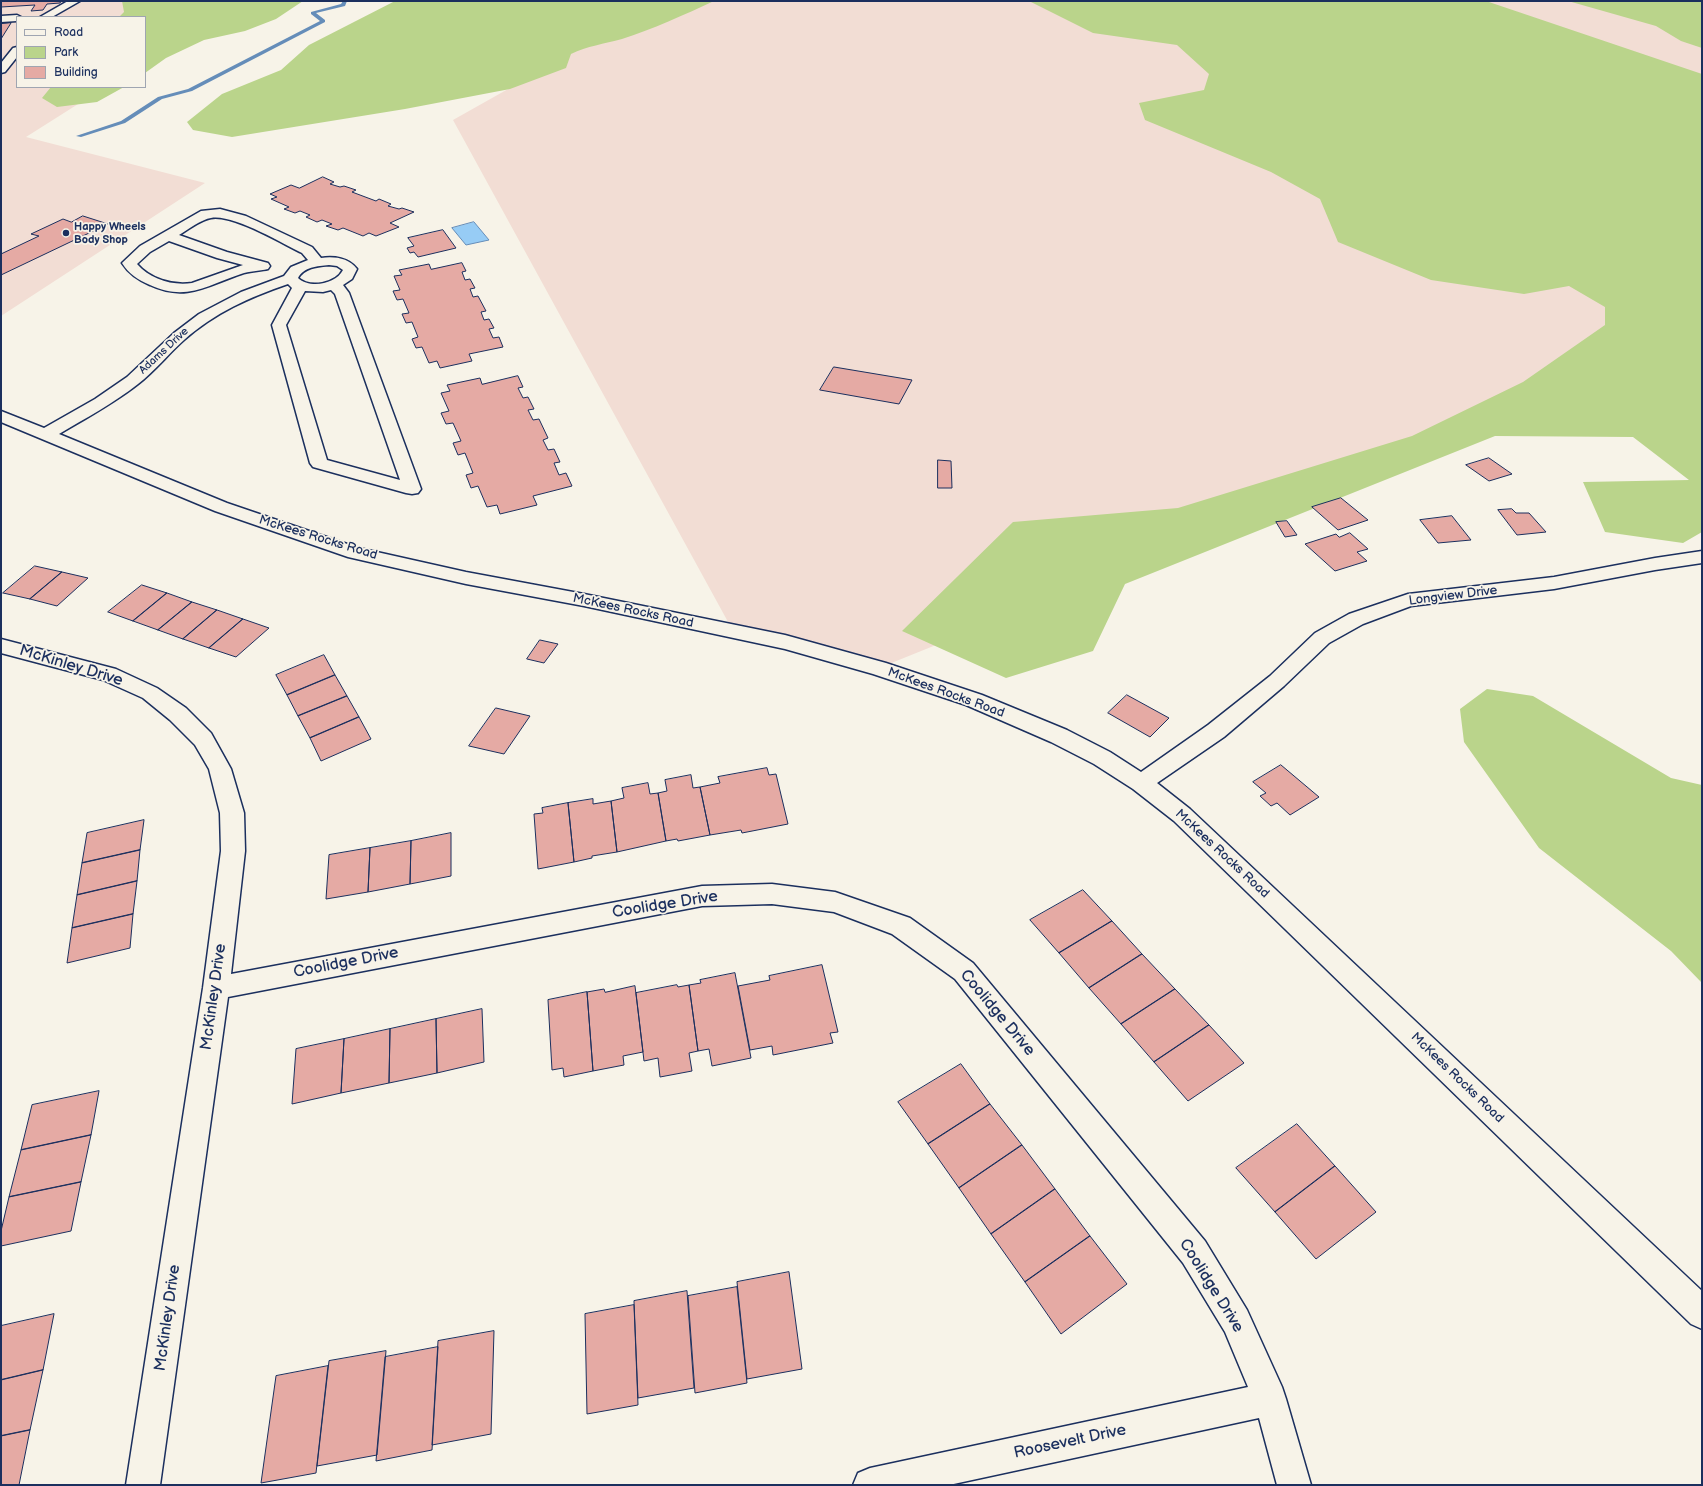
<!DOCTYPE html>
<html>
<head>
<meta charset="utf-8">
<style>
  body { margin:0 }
  #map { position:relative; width:1703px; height:1486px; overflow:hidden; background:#f7f3e8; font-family:"Balsamiq Sans",sans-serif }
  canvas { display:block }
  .frame { position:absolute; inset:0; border:2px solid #1b2f5e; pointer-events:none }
  .legend { position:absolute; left:16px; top:16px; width:130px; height:72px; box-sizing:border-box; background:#f7f3e8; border:1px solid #9fa5b1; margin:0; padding:5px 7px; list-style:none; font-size:12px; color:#1b2f5e }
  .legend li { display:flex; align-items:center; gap:8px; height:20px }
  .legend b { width:20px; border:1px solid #9fa5b1 }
</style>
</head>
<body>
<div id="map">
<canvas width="1703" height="1486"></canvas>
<div class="frame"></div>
<ul class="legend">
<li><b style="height:5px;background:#f7f3e8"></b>Road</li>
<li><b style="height:11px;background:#bad48b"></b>Park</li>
<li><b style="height:11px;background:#e5aaa4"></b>Building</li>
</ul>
</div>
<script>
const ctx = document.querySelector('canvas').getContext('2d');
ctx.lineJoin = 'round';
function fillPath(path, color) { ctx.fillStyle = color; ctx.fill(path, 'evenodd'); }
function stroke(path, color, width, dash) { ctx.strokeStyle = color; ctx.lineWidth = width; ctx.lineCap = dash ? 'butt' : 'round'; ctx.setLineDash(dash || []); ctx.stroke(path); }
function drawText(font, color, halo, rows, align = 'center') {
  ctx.font = font + ' "Balsamiq Sans",sans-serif'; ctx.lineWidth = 3.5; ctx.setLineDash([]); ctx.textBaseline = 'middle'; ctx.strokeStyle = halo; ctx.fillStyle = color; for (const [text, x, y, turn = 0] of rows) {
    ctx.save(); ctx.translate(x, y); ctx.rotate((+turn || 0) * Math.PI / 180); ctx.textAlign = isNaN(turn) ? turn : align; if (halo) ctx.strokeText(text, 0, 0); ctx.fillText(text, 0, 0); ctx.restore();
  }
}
fillPath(new Path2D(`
  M1,1h237l-93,16h-128v70h88l-79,50 179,46 -204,133z
  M680,1h1022v335l-823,332 -146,-37 -280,-511 206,-116z`), '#f2ddd4');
fillPath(new Path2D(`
  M122,1h181l-27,18 -31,12 -41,9 -38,18 -21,15v-56h-26l5,-5z
  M395,1h319c-28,13 -63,29 -92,38 -18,5 -35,7 -51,15l-5,14 -56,21 -105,20 -173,28 -39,-7 -6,-8 35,-28 59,-24 28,-25z
  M1029,1h457l216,73v458l-19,11 -78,-11 -22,-50 106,-2 -56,-43 -138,-1 -370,148 -32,67 -87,27 -104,-47 111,-109 165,-14 234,-72 111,-54 82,-57v-18l-36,-21 -45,8 -93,-14 -93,-38 -18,-43 -49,-27 -126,-52 -6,-17 65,-13 5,-16 -32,-29 -84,-12z
  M1568,1h134v47l-21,-7 -25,-15z
  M51,87h73l-27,15 -40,5 -15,-9z
  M1487,689l46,7 138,82 31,7v198l-31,-32 -132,-103 -75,-106 -4,-33z`), '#bad48b');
const water = new Path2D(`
  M474,222l15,18 -23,5 -14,-17z`);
fillPath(water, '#97ccf5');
stroke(water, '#658db9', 1);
fillPath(new Path2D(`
  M343,1h4l-2,5 -29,7 9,7v2l-133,69 -30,8 -37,24 -44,14 -5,-1 45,-15 37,-24 30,-8 132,-68 -9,-7v-2l30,-8z`), '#658db9');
const building = new Path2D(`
  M1,1h60l-1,2 -13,1 -4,6 -12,1 4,-6 -34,2z
  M11,23l-10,16v-15z
  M323,177l11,5 -4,2 10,3 4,-1 12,4 -4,2 24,9 3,-2 12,5 -3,2 11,3 3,-1 12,4 -24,11 9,4 -23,9 -7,-3 -6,3 -20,-8 -5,2 -12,-4 6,-2 -10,-4 -5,2 -11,-5 4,-2 -10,-4 -5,2 -11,-4 5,-2 -18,-8 6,-2 -7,-3 21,-9 8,3z
  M83,216l25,8 -107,51v-21l38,-18 -8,-2 32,-15 8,3z
  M443,230l13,18 -38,9 -4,-5 -4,1 -3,-5 7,-2 -6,-8z
  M462,263l4,8 -4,1 3,8 5,-1 5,9 -5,1 3,8 5,-1 8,15 -5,1 3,8 5,-1 5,9 -5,1 4,9 6,-1 4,10 -34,7 3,7 -32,7 -3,-7 -8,2 -7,-16 -6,1 -4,-9 6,-2 -6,-15 -6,1 -4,-9 7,-1 -6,-14 -6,1 -4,-9 7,-1 -6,-14 8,-1 -3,-5 30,-6 2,5z
  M834,367l78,13 -13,24 -79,-14z
  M518,376l5,11 -5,1 5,10 5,-1 6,12 -6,1 5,10 6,-1 9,19 -5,2 5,10 6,-1 6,13 -6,1 5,12 7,-2 6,13 -39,10 4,9 -37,9 -3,-9 -10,2 -9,-21 -7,2 -5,-13 7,-2 -8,-20 -7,2 -5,-12 8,-2 -8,-18 -7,1 -5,-11 8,-2 -8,-18 9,-2 -3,-6 33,-7 2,6z
  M1489,458l23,16 -23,7 -23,-16z
  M938,460l13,1 1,27h-14z
  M1341,498l27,22 -30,10 -26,-23z
  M1512,509l4,4h13l17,19 -29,3 -19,-25z
  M1452,516l19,24 -33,3 -18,-23z
  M1287,521l10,14 -12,2 -9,-15z
  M1350,533l18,16 -11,3 10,9 -32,10 -30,-27 31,-10 3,3z
  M35,566l27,6 -32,27 -27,-6z
  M62,572l26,6 -31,28 -27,-7z
  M142,585l25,8 -34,28 -25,-9z
  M167,593l25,9 -34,28 -25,-9z
  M192,602l25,8 -34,29 -25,-9z
  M217,610l26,9 -34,29 -26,-9z
  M243,619l26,9 -33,29 -27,-9z
  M540,640l18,4 -14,19 -17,-4z
  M324,655l11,20 -48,20 -11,-20z
  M335,675l12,21 -49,20 -11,-21z
  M1127,695l42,23 -19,19 -42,-24z
  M347,696l12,21 -49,21 -12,-22z
  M496,708l34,8 -26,38 -35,-8z
  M359,717l12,22 -50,22 -11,-23z
  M1281,765l38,32 -29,18 -13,-12 -6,3 -11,-10 6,-3 -13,-11z
  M767,768l2,7 7,-1 12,50 -46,9 -1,-3 -31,5 -10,-48 20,-4 -2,-6z
  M691,775l2,13 7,-1 10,48 -32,6 -1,-2 -11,2 -8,-48 9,-2 -2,-11z
  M648,783l2,11 8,-1 8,48 -49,11 -6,-51 13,-3 -2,-10z
  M593,799v5l18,-3 6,51 -25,4v2l-18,4 -6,-59z
  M568,803l6,59 -36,7 -4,-55 9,-1 -1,-5z
  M144,820l-4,30 -58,13 5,-30z
  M451,833v43l-41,8 1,-43z
  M411,841l-1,43 -42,8 2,-44z
  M370,848l-2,44 -42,7 3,-44z
  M140,850l-3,31 -60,14 5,-32z
  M137,881l-4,33 -61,14 5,-33z
  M1083,890l29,31 -53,32 -29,-33z
  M133,914l-3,34 -63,15 5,-35z
  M1112,921l30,33 -53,34 -30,-35z
  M1142,954l33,35 -54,35 -32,-36z
  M822,965l16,67 -8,1 3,10 -60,12 -1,-9 -22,4 -12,-64 32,-6 -1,-4z
  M735,973l16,85 -39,8 -3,-17 -11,2 -9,-66 12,-2 -1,-3z
  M677,985l1,2 11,-2 9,66 -9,2 3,18 -32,6 -2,-19 -14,3 -8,-68z
  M635,986l8,66 -20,4 1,9 -31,6 -6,-79 17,-3 1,3z
  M1175,989l34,36 -55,37 -33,-38z
  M587,992l6,79 -29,6 -1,-9 -11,2 -4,-70z
  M482,1009l2,53 -47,11 -1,-54z
  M436,1019l1,54 -48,10 1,-54z
  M1209,1025l35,38 -56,38 -34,-39z
  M390,1029l-1,54 -48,10 3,-54z
  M344,1039l-3,54 -49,11 4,-55z
  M961,1064l29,40 -62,40 -30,-42z
  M99,1091l-8,44 -70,15 11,-45z
  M990,1104l32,41 -63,43 -31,-44z
  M1297,1124l38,42 -60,46 -39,-44z
  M91,1135l-10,47 -72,15 12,-47z
  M1022,1145l33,44 -64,45 -32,-46z
  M1335,1166l41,46 -60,47 -41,-47z
  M81,1182l-10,49 -70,15v-15l8,-34z
  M1055,1189l35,47 -65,46 -34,-48z
  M1090,1236l37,48 -66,50 -36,-52z
  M789,1272l13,97 -55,10 -10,-97z
  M737,1287l10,96 -52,10 -7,-97z
  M687,1291l7,97 -56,10 -4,-97z
  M634,1305l4,100 -51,9 -2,-100z
  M54,1314l-11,56 -42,10v-54z
  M494,1331l-3,103 -59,11 6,-104z
  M438,1347l-6,103 -56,11 9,-104z
  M386,1351l-9,104 -60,11 12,-105z
  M328,1366l-12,107 -55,10 15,-107z
  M43,1370l-13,60 -29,6v-56z
  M30,1430l-11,55h-18v-49z`);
fillPath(building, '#e5aaa4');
stroke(building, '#1b2f5e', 1);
const minor = new Path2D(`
  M68,1h12l-28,16h-12z
  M17,15l4,2h-4v4l-16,1v-6z
  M17,47v10l-12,15 -4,1v-10l12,-15z
  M220,209l26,7 66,31 9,11c13,-2 28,0 36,11l-5,10 -9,6 6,8 72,196 -3,4 -6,1 -6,-1 -93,-26 -3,-4 -38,-138 20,-37 -4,-4c-38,13 -74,29 -104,56 -16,14 -29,31 -46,44 -24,19 -52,34 -79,50l168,69 132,45 107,24 118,22 201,41 101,28 96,32 85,35 43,22 31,20 67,-47 62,-49 45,-43 34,-19 59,-20 146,-17 101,-19 47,-7v12l-47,7 -101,19 -143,17 -48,18 -34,19 -45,43 -60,51 -67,46 33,26 512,482v38l-11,-5 -517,-503 -41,-32 -39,-25 -43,-22 -85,-37 -93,-31 -88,-25 -201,-43 -118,-22 -118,-27 -133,-46 -214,-89v-11l43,17 51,-29 32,-22 47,-44 25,-19 42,-22 43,-16 7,-9 17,-7 -6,-7c-21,-10 -69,-39 -91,-35 -9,1 -24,12 -32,17l48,17 41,11 2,3 -2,3c-9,2 -19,2 -27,5 -33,11 -55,28 -91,11 -12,-5 -21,-11 -28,-22l18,-17 61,-35zM169,241l48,17 26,7 -51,18c-20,3 -42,-4 -55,-19l13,-12zM329,265l8,1 6,4c-7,14 -33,19 -45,8 6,-11 19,-12 31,-13zM331,290l4,4 65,186 -73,-20 -41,-135 19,-34 18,1z
  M1,639l115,30 41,19 29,20 25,25 20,36 13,44 1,38 -14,123 471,-88 70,-2 63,8 75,26 63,45 232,278 42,69 35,77 4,12 25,86h-34l-18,-67 -310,67h-96l5,-12 12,-5 378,-81 -23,-55 -42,-69 -228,-284 -63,-45 -58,-22 -62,-8 -70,2 -474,91 -68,488h-34l77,-497 18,-137 -1,-38 -11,-44 -14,-24 -25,-25 -27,-22 -40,-18 -102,-27z`);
stroke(minor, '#1b2f5e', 3);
fillPath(minor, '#f7f3e8');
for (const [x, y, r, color] of [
  [66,233,4,"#1b2f5e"]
]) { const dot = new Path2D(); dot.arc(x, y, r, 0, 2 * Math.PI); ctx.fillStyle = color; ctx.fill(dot); stroke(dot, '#f7f3e8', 1.5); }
drawText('bold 11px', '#1b2f5e', '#f7f3e8', [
  ["Happy Wheels",74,227],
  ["Body Shop",74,240]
], 'left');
drawText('11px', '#1b2f5e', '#f7f3e8', [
  ["Adams Drive",164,351,-43]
]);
drawText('13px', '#1b2f5e', '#f7f3e8', [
  ["McKees Rocks Road",318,538,17],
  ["Longview Drive",1453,596,-7],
  ["McKees Rocks Road",633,611,12],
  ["McKees Rocks Road",946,693,20],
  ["McKees Rocks Road",1222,854,43],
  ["McKees Rocks Road",1457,1078,44]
]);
drawText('16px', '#1b2f5e', '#f7f3e8', [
  ["McKinley Drive",71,666,17],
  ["Coolidge Drive",665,905,-9],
  ["Coolidge Drive",346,963,-11],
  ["McKinley Drive",214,997,-82],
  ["Coolidge Drive",997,1013,50],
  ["Coolidge Drive",1211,1286,58],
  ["McKinley Drive",168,1318,-82],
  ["Roosevelt Drive",1070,1442,-12]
]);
</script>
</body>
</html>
